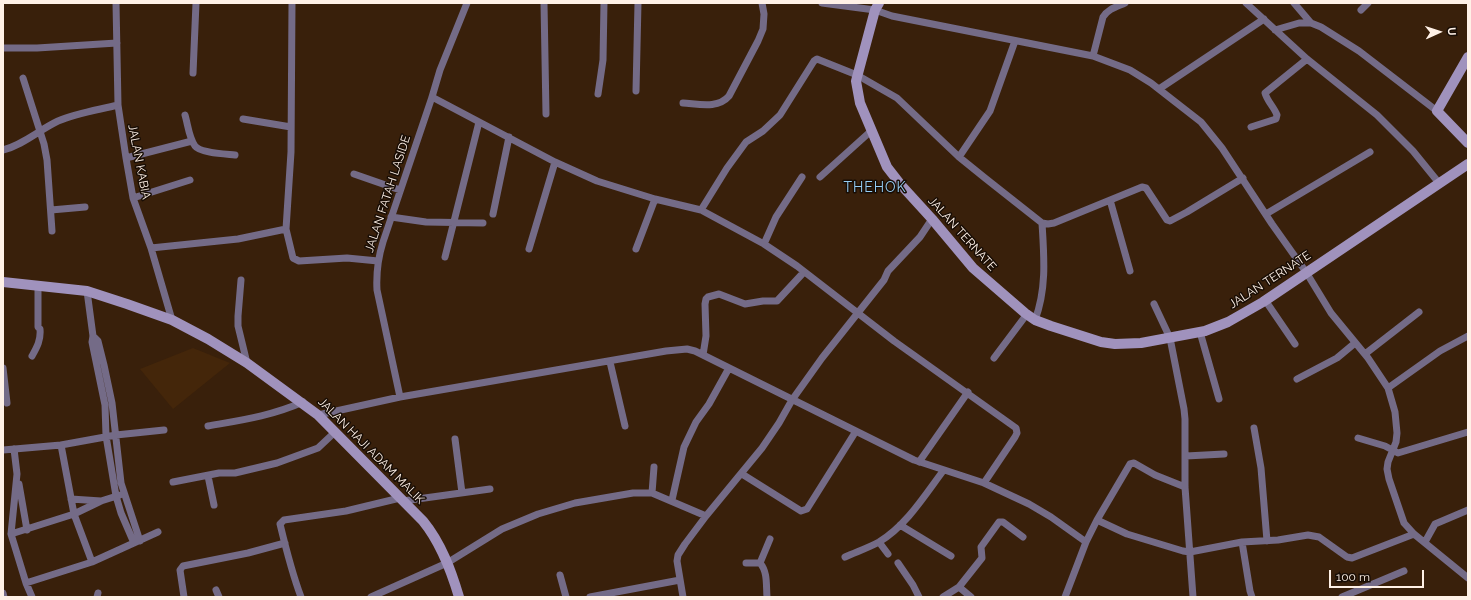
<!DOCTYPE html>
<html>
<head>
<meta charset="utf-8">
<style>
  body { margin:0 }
  #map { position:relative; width:1471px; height:600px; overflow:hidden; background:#39200b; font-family:Raleway,sans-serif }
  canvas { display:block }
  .frame { position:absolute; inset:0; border:4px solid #fff1e7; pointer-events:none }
  .north { position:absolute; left:1419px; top:12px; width:40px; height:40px; -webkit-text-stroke:3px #180d05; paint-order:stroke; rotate:87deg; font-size:11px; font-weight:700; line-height:16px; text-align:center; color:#fff1e7 }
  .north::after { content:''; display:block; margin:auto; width:14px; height:18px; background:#fff1e7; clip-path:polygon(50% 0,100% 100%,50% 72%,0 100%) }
  .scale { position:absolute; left:1329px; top:570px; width:95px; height:18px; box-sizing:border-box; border:2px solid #fff1e7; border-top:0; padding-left:5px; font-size:12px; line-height:14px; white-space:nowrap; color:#fff1e7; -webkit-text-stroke:3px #180d05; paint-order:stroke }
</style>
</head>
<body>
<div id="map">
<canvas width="1471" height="600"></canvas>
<div class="frame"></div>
<div class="north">U</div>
<div class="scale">100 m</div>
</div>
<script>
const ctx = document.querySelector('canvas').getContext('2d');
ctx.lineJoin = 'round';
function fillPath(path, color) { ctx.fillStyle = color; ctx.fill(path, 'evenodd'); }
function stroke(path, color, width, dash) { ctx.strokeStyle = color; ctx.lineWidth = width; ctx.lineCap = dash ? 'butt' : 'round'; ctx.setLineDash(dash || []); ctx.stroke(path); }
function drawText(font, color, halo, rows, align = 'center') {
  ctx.font = font + ' Raleway,sans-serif'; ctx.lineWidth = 3; ctx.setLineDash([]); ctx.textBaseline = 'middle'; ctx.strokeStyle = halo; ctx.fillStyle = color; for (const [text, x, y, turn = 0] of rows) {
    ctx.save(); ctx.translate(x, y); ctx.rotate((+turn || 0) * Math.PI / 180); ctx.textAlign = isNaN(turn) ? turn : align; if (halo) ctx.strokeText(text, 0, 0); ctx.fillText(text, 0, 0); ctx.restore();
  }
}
fillPath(new Path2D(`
  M193,348l37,15 -57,46 -33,-40z`), '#44260a');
stroke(new Path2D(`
  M116,3l2,102 8,53 7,40 18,50 21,72
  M292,3l-1,149 -5,77 7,29 6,3 48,-3 31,3
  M544,3l2,111
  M822,3l53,7 17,6 201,40 37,14 21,13 50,39 21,26 50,76 34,48 25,41 37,45 20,30 7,24 2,21 -1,9 -8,20 -1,7 2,10 15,44 10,11 54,44
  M1246,3l61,56 70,56 36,36 26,32
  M1294,3l17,20
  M1361,10l7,-7
  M1275,30l24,-7h12l10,4 38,24 78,60
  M3,48h34l80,-5
  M1093,56l10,-39c5,-8 13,-10 22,-14
  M193,73l3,-70
  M23,78l21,66 3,16 5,71
  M1159,89l105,-70
  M636,91l2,-88
  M598,94l5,-34 1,-57
  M432,97l123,65 42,19 58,18 46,11 63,34 33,22 97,75 122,87 1,5 -2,4 -31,46
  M683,103c16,1 35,6 46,-7l29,-55 5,-12 1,-15 -2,-11
  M185,115c3,10 4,23 10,31 5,7 31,8 40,9
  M243,119l48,8
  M1251,127l25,-8 1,-4c-3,-8 -10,-14 -12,-22l42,-34
  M3,150c20,-5 36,-20 55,-29 19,-8 40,-11 60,-16
  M959,157l31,-46 25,-70
  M126,158l66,-17
  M354,174l46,16
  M820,177l51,-46
  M133,198l57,-18
  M1110,200l20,71
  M51,210l34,-3
  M701,210l26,-42 19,-26 17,-11 17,-16 34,-54 3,-2 40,16 40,23 62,59 26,21 57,45 6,1 6,-1 88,-36 4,1 21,32 3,1 17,-9 56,-34
  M493,214l16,-77
  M1266,214l104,-62
  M391,217l35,5 57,1
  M764,244l12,-27 26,-40
  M151,248l87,-9 48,-10
  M529,249l26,-87
  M636,249l19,-50
  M445,257l34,-135
  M241,280l-3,36v10l9,37
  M87,291l6,45 -1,6 13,63 1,31 10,60 5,17 13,30
  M1265,300l30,44
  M1154,304l16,34 14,71 1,10v68l8,110
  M1035,320c12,-32 9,-64 7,-97
  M1200,332l19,67
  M93,336l5,5 6,24 8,38 9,80 19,58
  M1365,354l54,-42
  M703,355l3,-19 -1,-32 1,-5 2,-2 11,-3 26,10 18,-3h14l27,-29
  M32,356c5,-9 9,-16 8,-27l-2,-2v-42
  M994,358l33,-44
  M610,362l15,64
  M3,368l4,35
  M1297,379l40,-21 18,-15
  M1388,388l52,-37 28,-15
  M400,397l-23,-107c-1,-18 1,-32 6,-48l49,-145 8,-27 27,-67
  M318,415l82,-18 266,-46 21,-2 8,2 219,109 70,23 45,21 22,13 35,25 -21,55
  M208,426c34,-6 63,-10 95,-24
  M1254,428l7,40 6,73
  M1358,438l27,8 13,7 70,-21
  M455,439l7,54
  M61,445l13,69 18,48
  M14,449l3,25 -6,60 15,49 6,14
  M3,450l58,-5 55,-10 48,-5
  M1186,456l38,-2
  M919,462l49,-70
  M742,474l59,37 6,-2 49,-78
  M208,476l6,29
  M173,482l46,-9h16l42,-10 41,-15 17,-16
  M19,484l8,46
  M652,493l2,-26
  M71,499l30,2
  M672,500l12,-53 12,-25 13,-18 20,-36
  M403,501l87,-12
  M1097,520l30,14 56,17 7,1 52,-10 36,-2 30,-5 11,2 28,20 5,1 62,-24
  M900,525l51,31
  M11,534l63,-20 27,-13 19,-6
  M879,542l9,12
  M1086,542l11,-22 33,-56 4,-1 21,12 30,12
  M1242,542l8,49 2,6
  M1425,542l10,-18 33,-14
  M845,557c11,-5 23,-9 34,-15 27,-16 46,-47 64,-71
  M746,563h14c8,9 6,23 7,34
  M760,563l10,-24
  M898,563l15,22 6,12
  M560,575l6,22
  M26,583l66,-21 66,-30
  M959,587l12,10
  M216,590l3,7
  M3,593l1,4
  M97,597l1,-4
  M184,597l-4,-27 3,-4 65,-13 37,-10
  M301,597c-9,-24 -15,-48 -21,-73l4,-4 62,-9 54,-13
  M371,597l76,-34 55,-34 36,-15 37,-11 58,-10h19l54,23
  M590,597l90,-17
  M683,597l-6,-36 1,-6 7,-11 21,-28 56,-68 17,-25 13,-23 30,-42 62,-78 4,-9 32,-34 12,-18
  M943,597l16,-10 23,-29 -1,-11 18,-25h4l20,15
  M1342,597l62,-26`), '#746b87', 7);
stroke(new Path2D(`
  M879,3l-4,7 -19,71 4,22 27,64 14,18 31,34 41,49 52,45 10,7 16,6 50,16 14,2 26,-1 64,-12 23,-9 35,-20 205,-138
  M1468,57l-31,54 31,32
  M3,282l84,9 40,13 45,16 36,19 39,24 71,52 105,106c18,22 28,49 36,76`), '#a092bd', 10);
drawText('12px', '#fff1e7', '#180d05', [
  ["JALAN KABIA",139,162,79],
  ["JALAN FATAH LASIDE",388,194,-72],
  ["JALAN TERNATE",962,234,48],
  ["JALAN TERNATE",1270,280,-33],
  ["JALAN HAJI ADAM MALIK",371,451,45]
]);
ctx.letterSpacing = '1px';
drawText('14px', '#96cef5', '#180d05', [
  ["THEHOK",875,188]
]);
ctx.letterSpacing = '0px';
</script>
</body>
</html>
